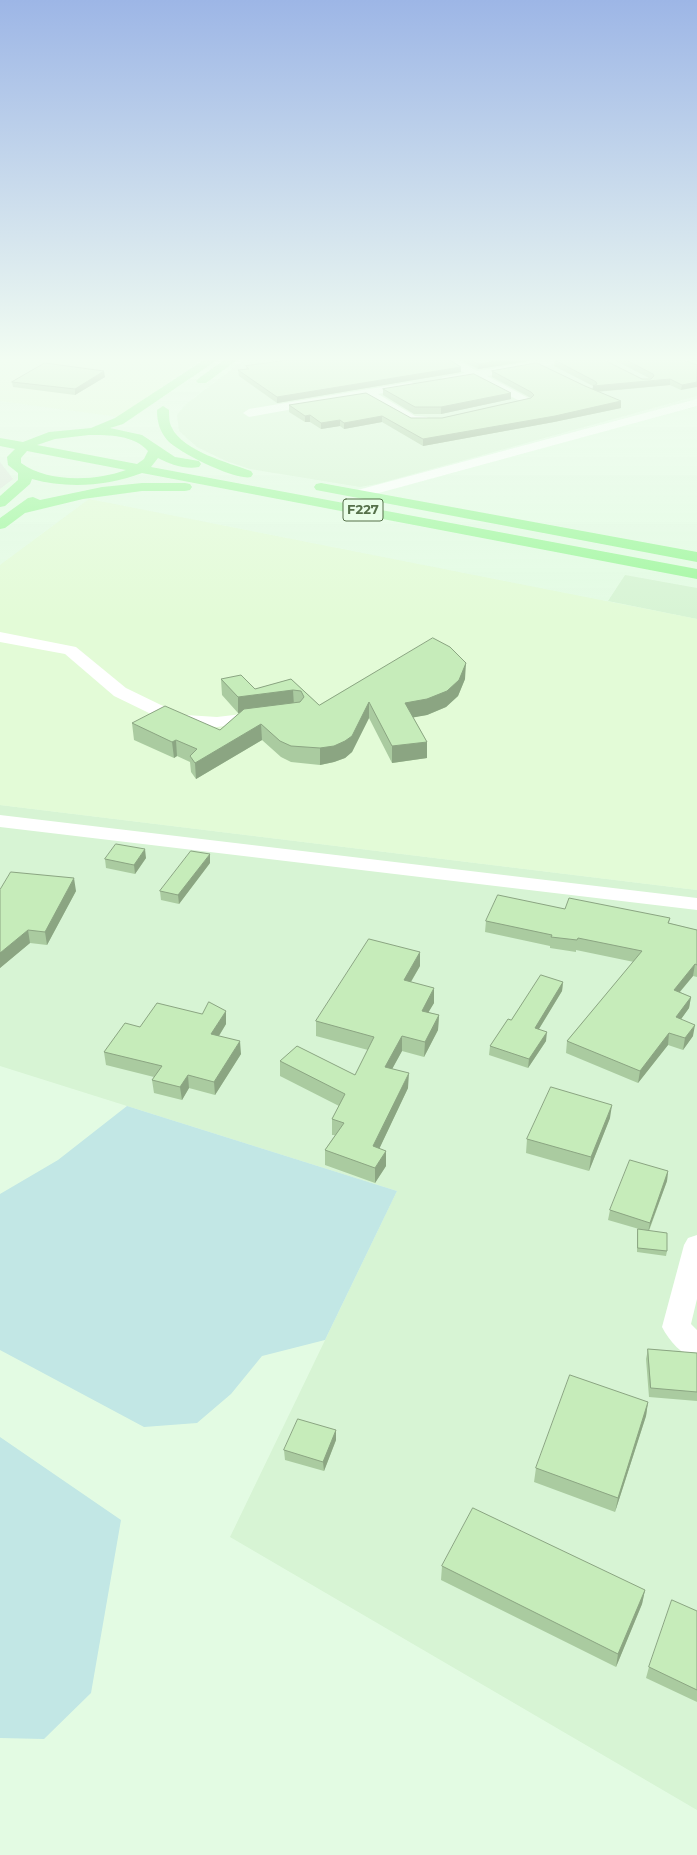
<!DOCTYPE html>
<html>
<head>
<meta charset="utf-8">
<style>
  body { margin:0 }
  canvas { display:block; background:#e3fbe3 }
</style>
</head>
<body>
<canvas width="697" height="1855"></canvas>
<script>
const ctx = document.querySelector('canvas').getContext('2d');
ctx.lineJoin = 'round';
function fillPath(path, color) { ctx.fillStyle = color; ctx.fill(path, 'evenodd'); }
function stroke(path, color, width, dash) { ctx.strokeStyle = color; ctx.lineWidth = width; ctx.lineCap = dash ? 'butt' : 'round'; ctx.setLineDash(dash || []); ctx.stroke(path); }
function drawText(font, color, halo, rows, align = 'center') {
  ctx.font = font + ' Montserrat,sans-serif'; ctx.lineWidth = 4; ctx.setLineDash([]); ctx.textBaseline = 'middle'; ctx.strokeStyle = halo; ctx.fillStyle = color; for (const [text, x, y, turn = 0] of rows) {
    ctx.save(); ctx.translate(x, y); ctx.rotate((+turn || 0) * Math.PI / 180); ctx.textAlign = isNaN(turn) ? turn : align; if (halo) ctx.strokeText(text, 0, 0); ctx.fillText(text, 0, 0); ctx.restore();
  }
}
fillPath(new Path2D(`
  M244,360h453v36l-320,88 -17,3 -110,-18 -24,-8 -29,-14 -18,-16 -2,-16 9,-11z
  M625,575l72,13v31l-89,-18z
  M0,805l697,85v920l-467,-273 167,-346 -397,-125z`), '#d7f4d4');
fillPath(new Path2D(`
  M0,360h201l-82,57 -119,-16z
  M89,499l608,120v271l-697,-85v-240z`), '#e3fbd7');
fillPath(new Path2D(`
  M0,462l13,17 -13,10z`), '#dfeadd');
fillPath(new Path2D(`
  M127,1106l270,85 -72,149 -63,16 -31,38 -34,29 -53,4 -144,-77v-156l58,-34z
  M0,1437l121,83 -30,173 -47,46 -44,-1z`), '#c2e7e5');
fillPath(new Path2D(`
  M444,360h13l20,11 65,-11h24l-5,3 -74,13 43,23 2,2 -6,3 -52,-26 -27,4 -4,-1 -2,-2 2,-2 22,-4z
  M411,382l6,3 -2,2 -37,7 37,22 12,1 2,3 -2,3 -19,-1 -43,-26 -116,21 -6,-4 6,-4z
  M697,399v7l-333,91h-10l-2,-3 2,-3z
  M0,632l76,15 50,41 35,17 25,10 31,2 42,-5 6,1 3,4 -3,4 -6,1 -42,5 -39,-3 -29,-11 -35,-17 -49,-42 -65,-12z
  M0,815l697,83v12l-697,-83z
  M697,1235v64l-6,25 6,6v30c-15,-5 -28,-19 -35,-33l22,-82 4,-7z`), '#fff');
fillPath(new Path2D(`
  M204,360h13l-94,64 -13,4 32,7 33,22 24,4 2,3 -2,3c-13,3 -30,-3 -41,-9l-7,9 546,102v10l-555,-106c-35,13 -74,16 -110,6l-2,5 -25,22 -5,1v-11l18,-16v-7l-10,-8 -1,-8 8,-8 -15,-3v-8l23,4 26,-10 42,-4 24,-10zM89,435c20,0 45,0 59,16l-4,8 -7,5 -100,-19 18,-6zM27,451l99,19c-30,11 -78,13 -105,-7v-5z
  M224,360h13l-31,23h-8l-2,-2 2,-2z
  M163,406l6,4c0,6 0,13 3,18 11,23 57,35 79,43l2,3 -2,3c-15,4 -71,-24 -83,-36 -8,-9 -11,-19 -11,-31z
  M142,483h43l5,1 2,3 -2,3 -5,1h-43l-59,8 -58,14 -20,15 -5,1v-11l28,-20 5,-1 7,3 62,-13z
  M321,483l376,69v10l-381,-72 -2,-3 2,-3z`), '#a0f79e');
fillPath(new Path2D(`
  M460,360h70l-1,1 -51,8z
  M555,360l87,19h9l-37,-19h69l14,5 -16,25 -11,-5 -73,7 24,16 -67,14 -131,24 -41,-24 -38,7 -4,-3 -19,3 -11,-7h-5l-16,-10v-7l122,13h31l89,-20 -39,-21v-6l93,15 8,4v-4l-39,-20z
  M691,360h6v2z
  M246,366l215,6 -184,31 -38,-27 -1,-6 8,-1z
  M105,377l-30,18 -62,-8 -1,-5z
  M383,389l128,4v6l-70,15h-27l-31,-19z
  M221,679l34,10 36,-10 28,26 146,-26 -7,17 -12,11 -19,8 -14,2 14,25v16l-35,5 -23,-45 -17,34 -7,6 -11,4 -14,3 -29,-3 -10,-5 -19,-17 -66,39 -5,-7 -1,-10 -13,-6 -3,2 -40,-18 -2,-17 88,7 20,-17h-2l-16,-18z
  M146,858l-11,16 -29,-6 -1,-9z
  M210,863l-31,41 -18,-4 -1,-9z
  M0,890l76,1 -29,54 -17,-2 -30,25z
  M565,909l105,9 -1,5 28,7v47l-4,-1 -13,16 11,5 -2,11 -8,11 12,17 -10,14 -15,-5 -30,38 -72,-30 1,-12 67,-79 -58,-12v2l-26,-4v-2l-65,-14 1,-11z
  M420,966l-9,16 23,21 -6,9 11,3 -1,15 -14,27 -22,-6 -10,18 16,19 -29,61 7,17 -11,17 -50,-18v-15l10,-15h-3v-16l7,-13 -59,-30v-15l75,14 13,-25 -52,-14v-15z
  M563,982l-1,9 -23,38 7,12 -18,27 -39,-13 1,-9 21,-26z
  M226,1024l-7,12 22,18 -26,41 -26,-7 -7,12 -28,-7 -2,-13 2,-3 -48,-12 -2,-13 36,-25z
  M610,1118l-21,53 -63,-18 1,-14z
  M668,1171l-1,10 -18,50 18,20 -1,5 -29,-4v-18l1,-5h1l-31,-9 2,-10z
  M648,1349l49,4v48l-48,-4 -3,-38z
  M648,1402l-2,14 -31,96 -81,-30 2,-14z
  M336,1430v10l-12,31 -39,-11 -1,-10z
  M442,1566l203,24 -3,14 -26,63 -175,-87z
  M697,1611v91l-51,-24 3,-11z`), '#aacba0');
fillPath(new Path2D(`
  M501,360h29l-1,1 -51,8 1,-5z
  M461,367v5l-184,31v-6z
  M104,371l1,6 -30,18v-6z
  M670,379v6l-78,7 1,-6z
  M697,382v5l-16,3 1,-5z
  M511,393v6l-70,15v-7z
  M621,401v7l-67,14 -131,24v-7z
  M310,415v7h-5v-6z
  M382,416v6l-38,7v-6z
  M340,420v6l-19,3v-6z
  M466,663l-1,16 -7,17 -12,11 -19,8 -22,4v-16z
  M293,690l1,16 -56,7v-16z
  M369,702v16l-17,34 -7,6 -11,4 -14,3v-17z
  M261,724l1,16 -66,39 -1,-16z
  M176,740l1,16 -3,2 -2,-16z
  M427,742v16l-35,5v-17z
  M145,849l1,9 -11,16 -1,-9z
  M210,854v9l-31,41 -1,-9z
  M74,878l2,13 -29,54 -2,-13z
  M28,930l2,13 -30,25v-15z
  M420,952v14l-17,29 1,-15z
  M695,964l-2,12 -21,25 2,-11z
  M563,982l-1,9 -28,46 1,-9z
  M434,988v15l-13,22 1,-14z
  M691,997l-2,11 -15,21 2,-12z
  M226,1011v13l-14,23 -1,-13z
  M439,1015l-1,15 -14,27 1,-15z
  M695,1025l-2,11 -10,14 2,-12z
  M547,1032l-1,9 -18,27 1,-9z
  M669,1033l-1,12 -30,38 2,-12z
  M402,1036v15l-17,31v-15z
  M240,1041l1,13 -26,41 -1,-13z
  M409,1073l-1,15 -35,74v-16z
  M188,1075l1,13 -7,12 -2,-13z
  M612,1105l-2,13 -21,53 2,-14z
  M386,1151v15l-11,17v-15z
  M668,1171l-1,10 -19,51 2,-9z
  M648,1402l-2,14 -31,96 3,-14z
  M336,1430v10l-12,31 -1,-9z
  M645,1590l-3,14 -26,63 2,-13z`), '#8ba582');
const building = new Path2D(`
  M289,360h161l11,7 -184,30 -39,-27 11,-1 -3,-3z
  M471,360h30l-22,4z
  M555,360h49l38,19h9l3,-3 -1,-2 -27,-14h57l14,5v17l-15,3 -12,-6 -77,7 4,-2 -1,-2z
  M45,363l59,8 -29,18 -63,-7z
  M537,363l48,23 36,15 -66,15 -132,23 -41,-23 -38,7 -4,-3 -19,3 -11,-8 -5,1 -16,-11 77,-12 45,25h31l89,-20 3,-3 -3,-3 -39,-21z
  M474,374l37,19 -70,14h-26l-32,-18z
  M433,638l17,9 16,16 -7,17 -12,11 -20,8 -22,4 22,39 -35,4 -23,-44 -17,34 -7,5 -11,5 -14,2 -29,-2 -11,-5 -19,-17 -66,39 -5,-7 7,-7 -21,-9 -4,2 -40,-19 33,-17 55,24 24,-21 56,-7 4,-5 -3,-6 -8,-1 -55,7 -17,-18 20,-4 14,14 36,-10 28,26z
  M116,844l29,5 -11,16 -29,-6z
  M191,851l19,3 -32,41 -18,-4z
  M11,872l63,6 -29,54 -17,-2 -28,23v-63z
  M498,895l67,14 4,-11 101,20 -2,5 29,7v35l-2,-1 -21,26 17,7 -15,20 19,8 -10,13 -16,-5 -29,38 -73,-30 75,-90 -64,-13 -1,2 -26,-3 1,-2 -66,-14z
  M369,939l51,13 -16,28 30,8 -12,23 17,4 -14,27 -23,-6 -17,31 24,6 -36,73 13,5 -11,17 -50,-18 19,-27 -12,-4 13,-25 -65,-33 17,-15 58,29 19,-38 -58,-16z
  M541,975l22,7 -28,46 12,4 -18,27 -39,-13 18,-27 3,1z
  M209,1002l17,9 -15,23 29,7 -26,41 -26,-7 -8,12 -28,-7 10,-14 -58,-14 21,-29 15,4 17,-24 45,11z
  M551,1087l61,18 -21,52 -64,-18z
  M630,1160l38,11 -18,52 -40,-13z
  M638,1229l29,4v18l-29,-3z
  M648,1349l49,4v39l-46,-4z
  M570,1375l78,27 -30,96 -82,-30z
  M298,1419l38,11 -13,32 -39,-12z
  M473,1508l172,82 -27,64 -176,-88z
  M672,1600l25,11v79l-48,-23z`);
fillPath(building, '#c6ecba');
stroke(building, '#8ba582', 1);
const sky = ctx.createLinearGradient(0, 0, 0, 620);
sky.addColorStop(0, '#9db6e6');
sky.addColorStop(0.58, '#f2fdf2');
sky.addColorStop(1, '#f2fdf200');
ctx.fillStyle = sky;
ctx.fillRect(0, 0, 697, 620);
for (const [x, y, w] of [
  [363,510,40]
]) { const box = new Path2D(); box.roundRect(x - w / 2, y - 11, w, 22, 3); ctx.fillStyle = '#e9fee8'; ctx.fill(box); stroke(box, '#56714a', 1); }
drawText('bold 13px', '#56714a', null, [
  ["F227",363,510]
]);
</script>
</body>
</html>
